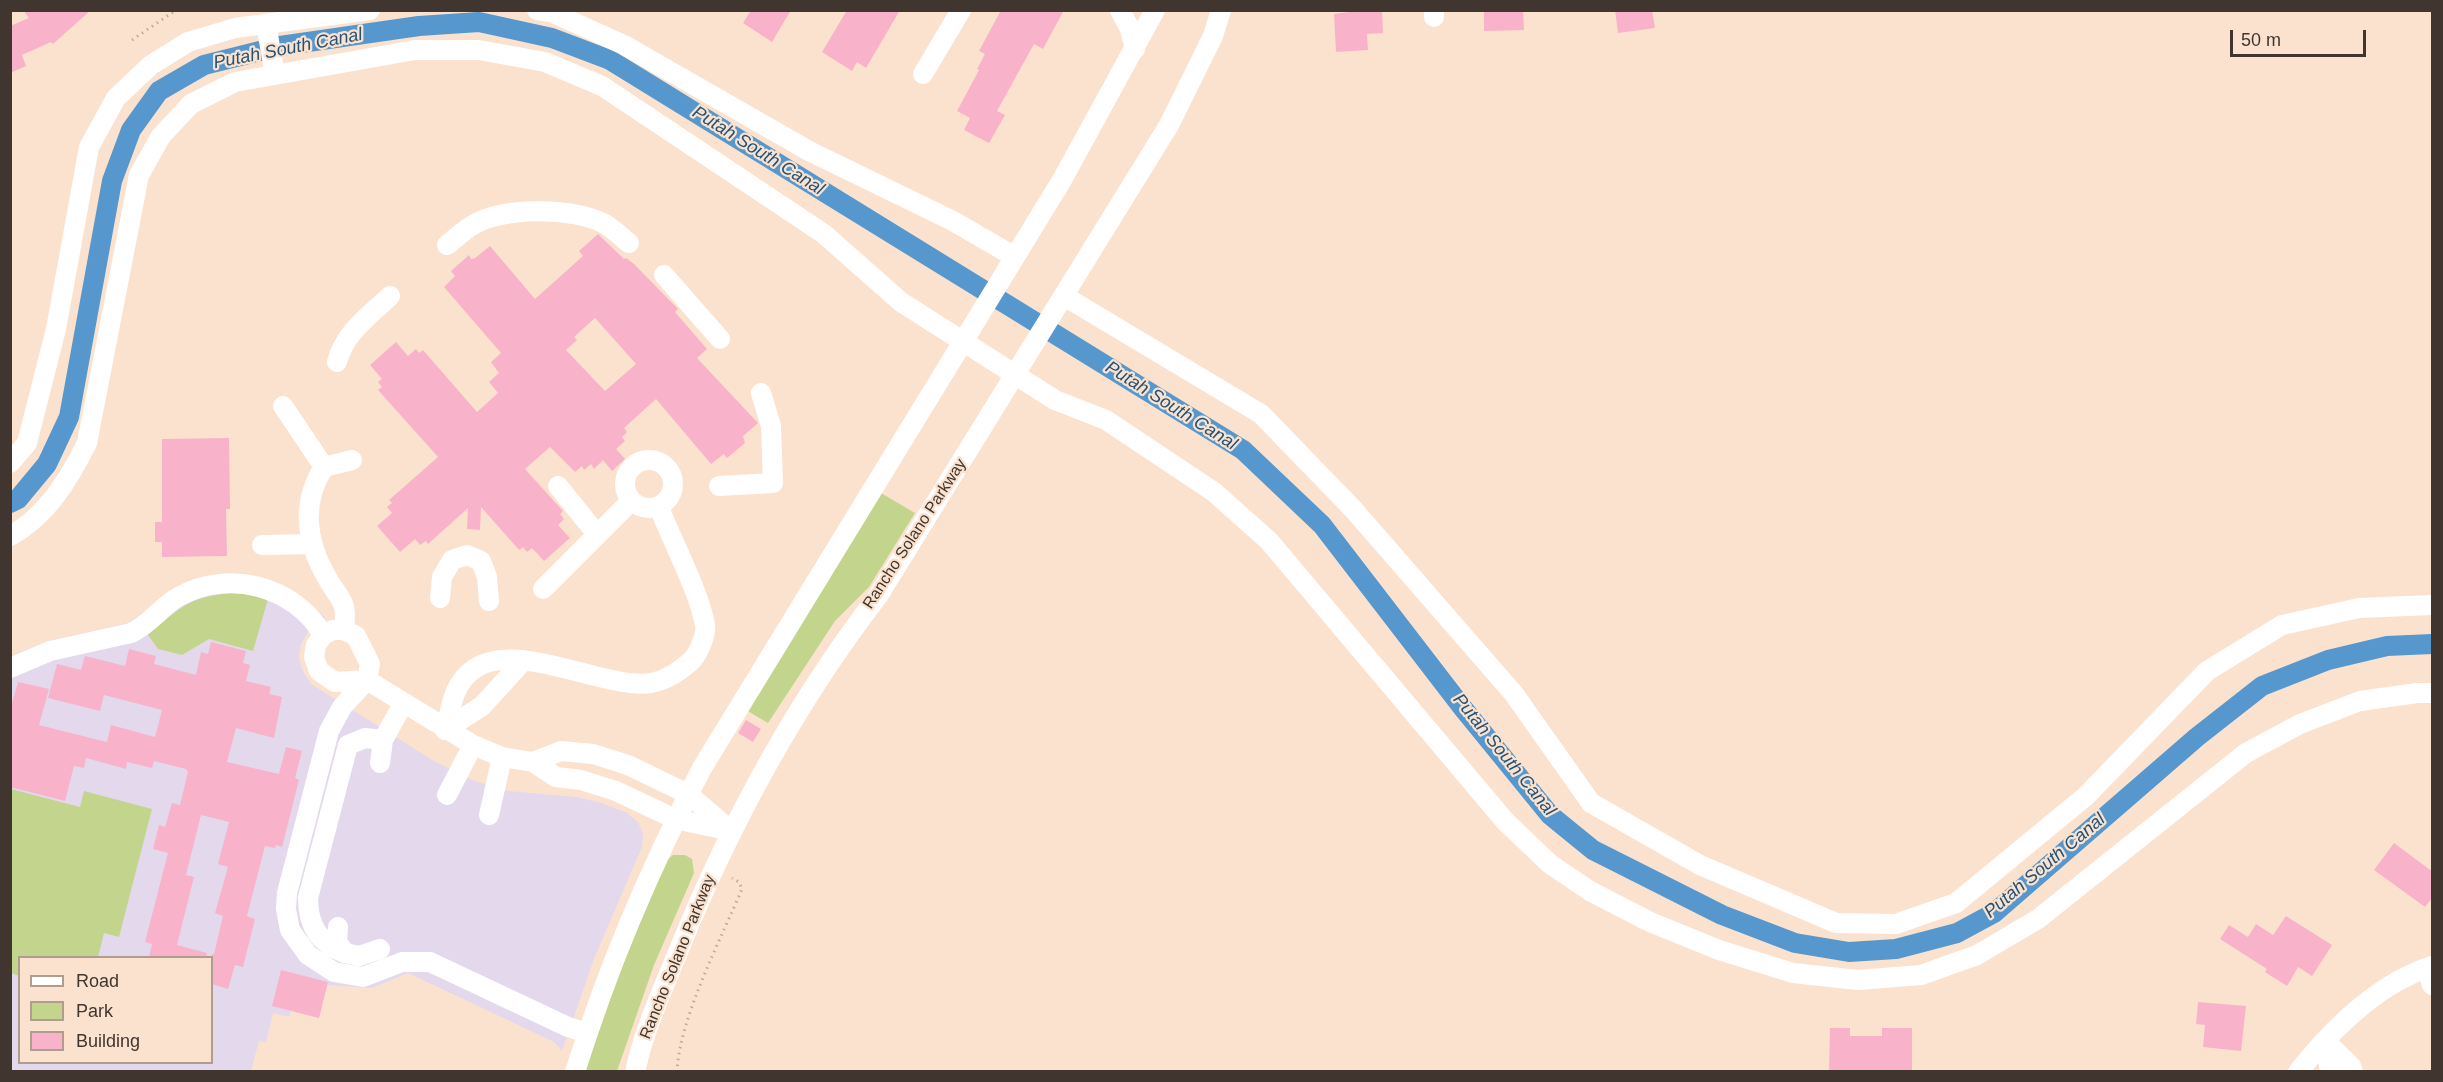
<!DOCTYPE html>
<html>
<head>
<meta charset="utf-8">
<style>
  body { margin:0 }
  #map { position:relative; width:2443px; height:1082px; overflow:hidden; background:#fbe2cf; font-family:Arial,sans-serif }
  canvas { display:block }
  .frame { position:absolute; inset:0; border:12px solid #40362f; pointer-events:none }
  .legend { position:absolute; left:18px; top:956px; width:195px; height:108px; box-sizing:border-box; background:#fbe2cf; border:2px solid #b09d8f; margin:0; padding:8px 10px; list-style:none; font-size:18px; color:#40362f }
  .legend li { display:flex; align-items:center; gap:12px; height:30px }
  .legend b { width:30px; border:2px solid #b09d8f }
  .scale { position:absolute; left:2230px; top:30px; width:136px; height:27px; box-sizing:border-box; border:3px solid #40362f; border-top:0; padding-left:8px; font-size:18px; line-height:21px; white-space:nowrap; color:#40362f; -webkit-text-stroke:4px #fbe2cf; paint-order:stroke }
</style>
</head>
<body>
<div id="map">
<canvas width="2443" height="1082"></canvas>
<div class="frame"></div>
<ul class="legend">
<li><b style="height:8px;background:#fff"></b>Road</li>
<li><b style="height:16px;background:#c3d58d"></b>Park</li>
<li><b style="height:16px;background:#f8b3ca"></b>Building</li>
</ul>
<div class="scale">50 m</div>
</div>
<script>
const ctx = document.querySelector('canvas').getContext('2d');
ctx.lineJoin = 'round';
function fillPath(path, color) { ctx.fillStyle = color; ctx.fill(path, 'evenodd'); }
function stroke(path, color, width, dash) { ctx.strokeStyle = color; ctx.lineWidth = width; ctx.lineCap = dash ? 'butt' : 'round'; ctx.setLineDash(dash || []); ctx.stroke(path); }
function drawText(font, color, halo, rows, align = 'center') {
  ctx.font = font + ' Arial,sans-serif'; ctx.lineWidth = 4.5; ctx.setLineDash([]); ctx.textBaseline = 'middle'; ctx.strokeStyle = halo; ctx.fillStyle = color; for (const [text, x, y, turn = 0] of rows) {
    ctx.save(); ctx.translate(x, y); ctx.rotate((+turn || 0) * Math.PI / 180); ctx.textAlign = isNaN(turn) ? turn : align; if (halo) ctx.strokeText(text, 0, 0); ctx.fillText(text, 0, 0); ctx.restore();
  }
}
fillPath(new Path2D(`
  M238,573l38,9 20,12 30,24 -17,12 -8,14 -2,13 3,12 9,15 123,77 41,20 34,10 68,6 25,6 25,10 11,9 5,12 -1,13 -48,112 -32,92 -8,-9 -146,-69 -36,15 -45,-3 -8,33 -28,-7 -2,6 -16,-4 -7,29 -7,-1 -8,30 -240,1v-416l37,-15 80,-18 56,-40 36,-9zM20,958h192v104h-192z`), '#e4d8ed');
fillPath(new Path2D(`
  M881,493l34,20 -46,74 -34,34 -67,102 -22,-13z
  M243,592l25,7 -15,52 -44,-12 -27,16 -24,-6 -10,-14c38,-33 44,-39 95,-43z
  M11,789l69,18 4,-16 68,18 -33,128 -15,-4 -6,24 -78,1 -1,18 -8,-3z
  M673,855h12l7,4 2,14 -40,92 -37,106 -32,1 38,-110 43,-101z`), '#c3d58d');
stroke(new Path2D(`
  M10,503l8,-4 29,-35 22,-47 43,-236 19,-51 28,-39 45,-26 76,-19 139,-20 60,-4 73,16 58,22 633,390 79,75 140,182 88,108 43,35 129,65 73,28 54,9 47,-3 61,-16 37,-20 203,-176 65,-51 66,-26 59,-14 45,-2`), '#5698ce', 20);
fillPath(new Path2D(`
  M23,10h68l-38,34 -2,-2 -29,13 4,11 -16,7v-47l19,-8z
  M751,10h40l-19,32 -29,-19z
  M847,10h53l-34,58 -9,-6 -5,9 -30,-19z
  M1001,10h63l-21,39 -9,-5 -37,67 8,4 -16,28 -25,-13 6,-12 -13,-7 22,-41 -2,-1 8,-15 -6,-3z
  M1364,10h18l1,23 -16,1 1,16 -32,2 -2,-38z
  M1484,10h39l1,20 -40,1z
  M1615,10h37l3,18 -37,5z
  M598,234l26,25 2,-1 8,6 44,45 -3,3 32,37 -10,9 61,65 -15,13 2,7 -18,15 -3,-4 -13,10 -55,-65 -32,29 3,4 -5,5 3,4 -9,8 9,10 -13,12 -9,-11 -9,9 -3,-5 -7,6 -2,-4 -7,6 -25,-25 -25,22 38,42 -3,3 4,5 -6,6 12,13 -26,23 -12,-13 -5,4 -4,-5 -4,3 -38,-43 -1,23 -13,-1 1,-21 -40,36 -2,-3 -6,4 -5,-6 -15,13 -23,-26 15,-13 -5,-6 5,-4 -3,-3 49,-43 -60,-67 4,-3 -4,-5 4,-3 -12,-14 26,-23 12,14 8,-7 3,4 4,-3 54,62 21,-19 -9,-11 10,-9 -8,-11 10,-9 -57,-66 11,-11 -4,-5 18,-16 2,4 4,-1 15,-12 45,53 48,-43 -4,-5zM595,318l41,46 -31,27 -39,-41 11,-10 -3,-3z
  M229,438l1,71h-4l1,47 -65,1v-15h-7v-20h7v-83z
  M211,642l35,9 -3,12 7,2 -4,16 25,6 -2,7 13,3 -8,41 -38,-10 -9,34 52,12 7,-27 16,4 -7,27 4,2 -17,67 -6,-2 -1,3 -10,-2 -18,70 8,3 -12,48 -8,-2 -7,24 -16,-5v-30h2l9,-38 -8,-3 13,-46 -10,-3 11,-42 -28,-7 -15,60 8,2 -17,68 30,8 -1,4h-57l3,-13 -7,-2 23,-89 -15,-4 6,-24 6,2 7,-24 8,2 8,-33 -2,-3 -32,-8 -2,7 -25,-6 -1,7 -40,-11 -2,10 -10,-2 -9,35 -55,-14v-77l8,-28 31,7 -10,36 68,17 4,-17 44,12 7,-27 -58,-15 -4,16 -52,-13 9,-34 24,6 4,-14 40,10 4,-17 27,7 -2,8 42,11 5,-23 7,2z
  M746,720l15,9 -8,13 -15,-9z
  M2394,843l39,29v25l-8,10 -51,-37z
  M2286,916l46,29 -20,31 -14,-9 -11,19 -22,-14 2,-3 -47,-30 9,-14 19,12 8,-13 17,11z
  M281,970l47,12 -9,36 -47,-12z
  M2198,1002l48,4 -5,45 -38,-4 2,-22 -9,-1z
  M1830,1028h20v8h32v-8h30v43h-83z`), '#f8b3ca');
stroke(new Path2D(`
  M132,40l44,-30
  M677,1072c2,-53 44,-133 65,-183l-3,-7 -7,-4`), '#bfab9b', 3, [1.5, 4.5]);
stroke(new Path2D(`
  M537,10l14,2 73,33 185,106 144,70 62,36
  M1120,10l10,19 5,20
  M1434,10v7
  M266,24l9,51
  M923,74l38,-64
  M447,245c9,-7 17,-15 26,-20 29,-18 100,-18 130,-2 10,5 18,14 26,20
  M664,275l56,64
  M1064,296l197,118 92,95 161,185 77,109 109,62 136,58 60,1 60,-21 130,-107 121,-125 75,-46 77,-17 73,-3
  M337,362c8,-30 31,-45 53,-66
  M283,406l41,61
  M625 484a24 24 0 1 1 48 0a24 24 0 1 1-48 0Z
  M10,463l17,-20 29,-114 33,-182 27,-49 35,-33 37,-23 47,-14 135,-18
  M558,486l38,47
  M719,486l54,-3 -2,-57 -10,-33
  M10,536c37,-20 59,-57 77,-93l52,-268 22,-39 30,-32 44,-22 180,-32h64l66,12 57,24 222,148 77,68 154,98 51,20 108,72 55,49 236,280 45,43 40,27 60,31 69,28 74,23 65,7 63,-5 56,-20 61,-36 208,-166 54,-29 60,-23 57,-8h15
  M262,545l50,-1
  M543,589l88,-88
  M440,598l2,-21 10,-17 15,-5 14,6 6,16 2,24
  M344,630c4,-32 -4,-28 -18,-54 -20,-35 -25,-74 -2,-109l28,-7
  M10,668l40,-17 81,-18c18,-8 30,-26 47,-36 49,-28 116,-12 145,38
  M367,680l-25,27 -13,24 -42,162 -1,16 4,21 18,25 26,17 29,5 39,-15h28l138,65 19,6
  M367,680l3,-16 -14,-28 -12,-6h-11l-10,5 -7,10 -2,12 5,14 16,11 32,-2 106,65 29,12 31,5 23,15 25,3 35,11 59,28 56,12
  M445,730c4,-12 6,-28 11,-39 32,-70 140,0 195,-8 16,-3 27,-11 39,-21 7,-5 17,-28 15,-37 -6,-34 -33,-84 -46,-118
  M445,730l37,-24 42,-46
  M533,762l28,-11 32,3 35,11 60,29 41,35
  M380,763l3,-23 20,-36
  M447,795l26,-50
  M489,815l13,-58
  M338,927l-1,15 8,11 14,3 21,-7
  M345,953c-26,-9 -37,-28 -37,-55l40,-153 17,-7 18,2
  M2427,968l5,17
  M575,1072c33,-106 76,-206 127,-304l360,-588 93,-170
  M635,1072c9,-42 27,-81 43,-120 51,-126 117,-248 200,-356l291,-471 44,-89 8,-26
  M2298,1072c34,-43 81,-89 134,-106
  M2330,1072l-5,-31 26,25 2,6`), '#fff', 20);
drawText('16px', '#40362f', '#fbe2cf', [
  ["Rancho Solano Parkway",915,534,-57],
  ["Rancho Solano Parkway",678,957,-68]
]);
drawText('italic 18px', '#225278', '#fbe2cf', [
  ["Putah South Canal",288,49,-11],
  ["Putah South Canal",758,151,32],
  ["Putah South Canal",1171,406,32],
  ["Putah South Canal",1504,755,51],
  ["Putah South Canal",2045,866,-40]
]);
</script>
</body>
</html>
